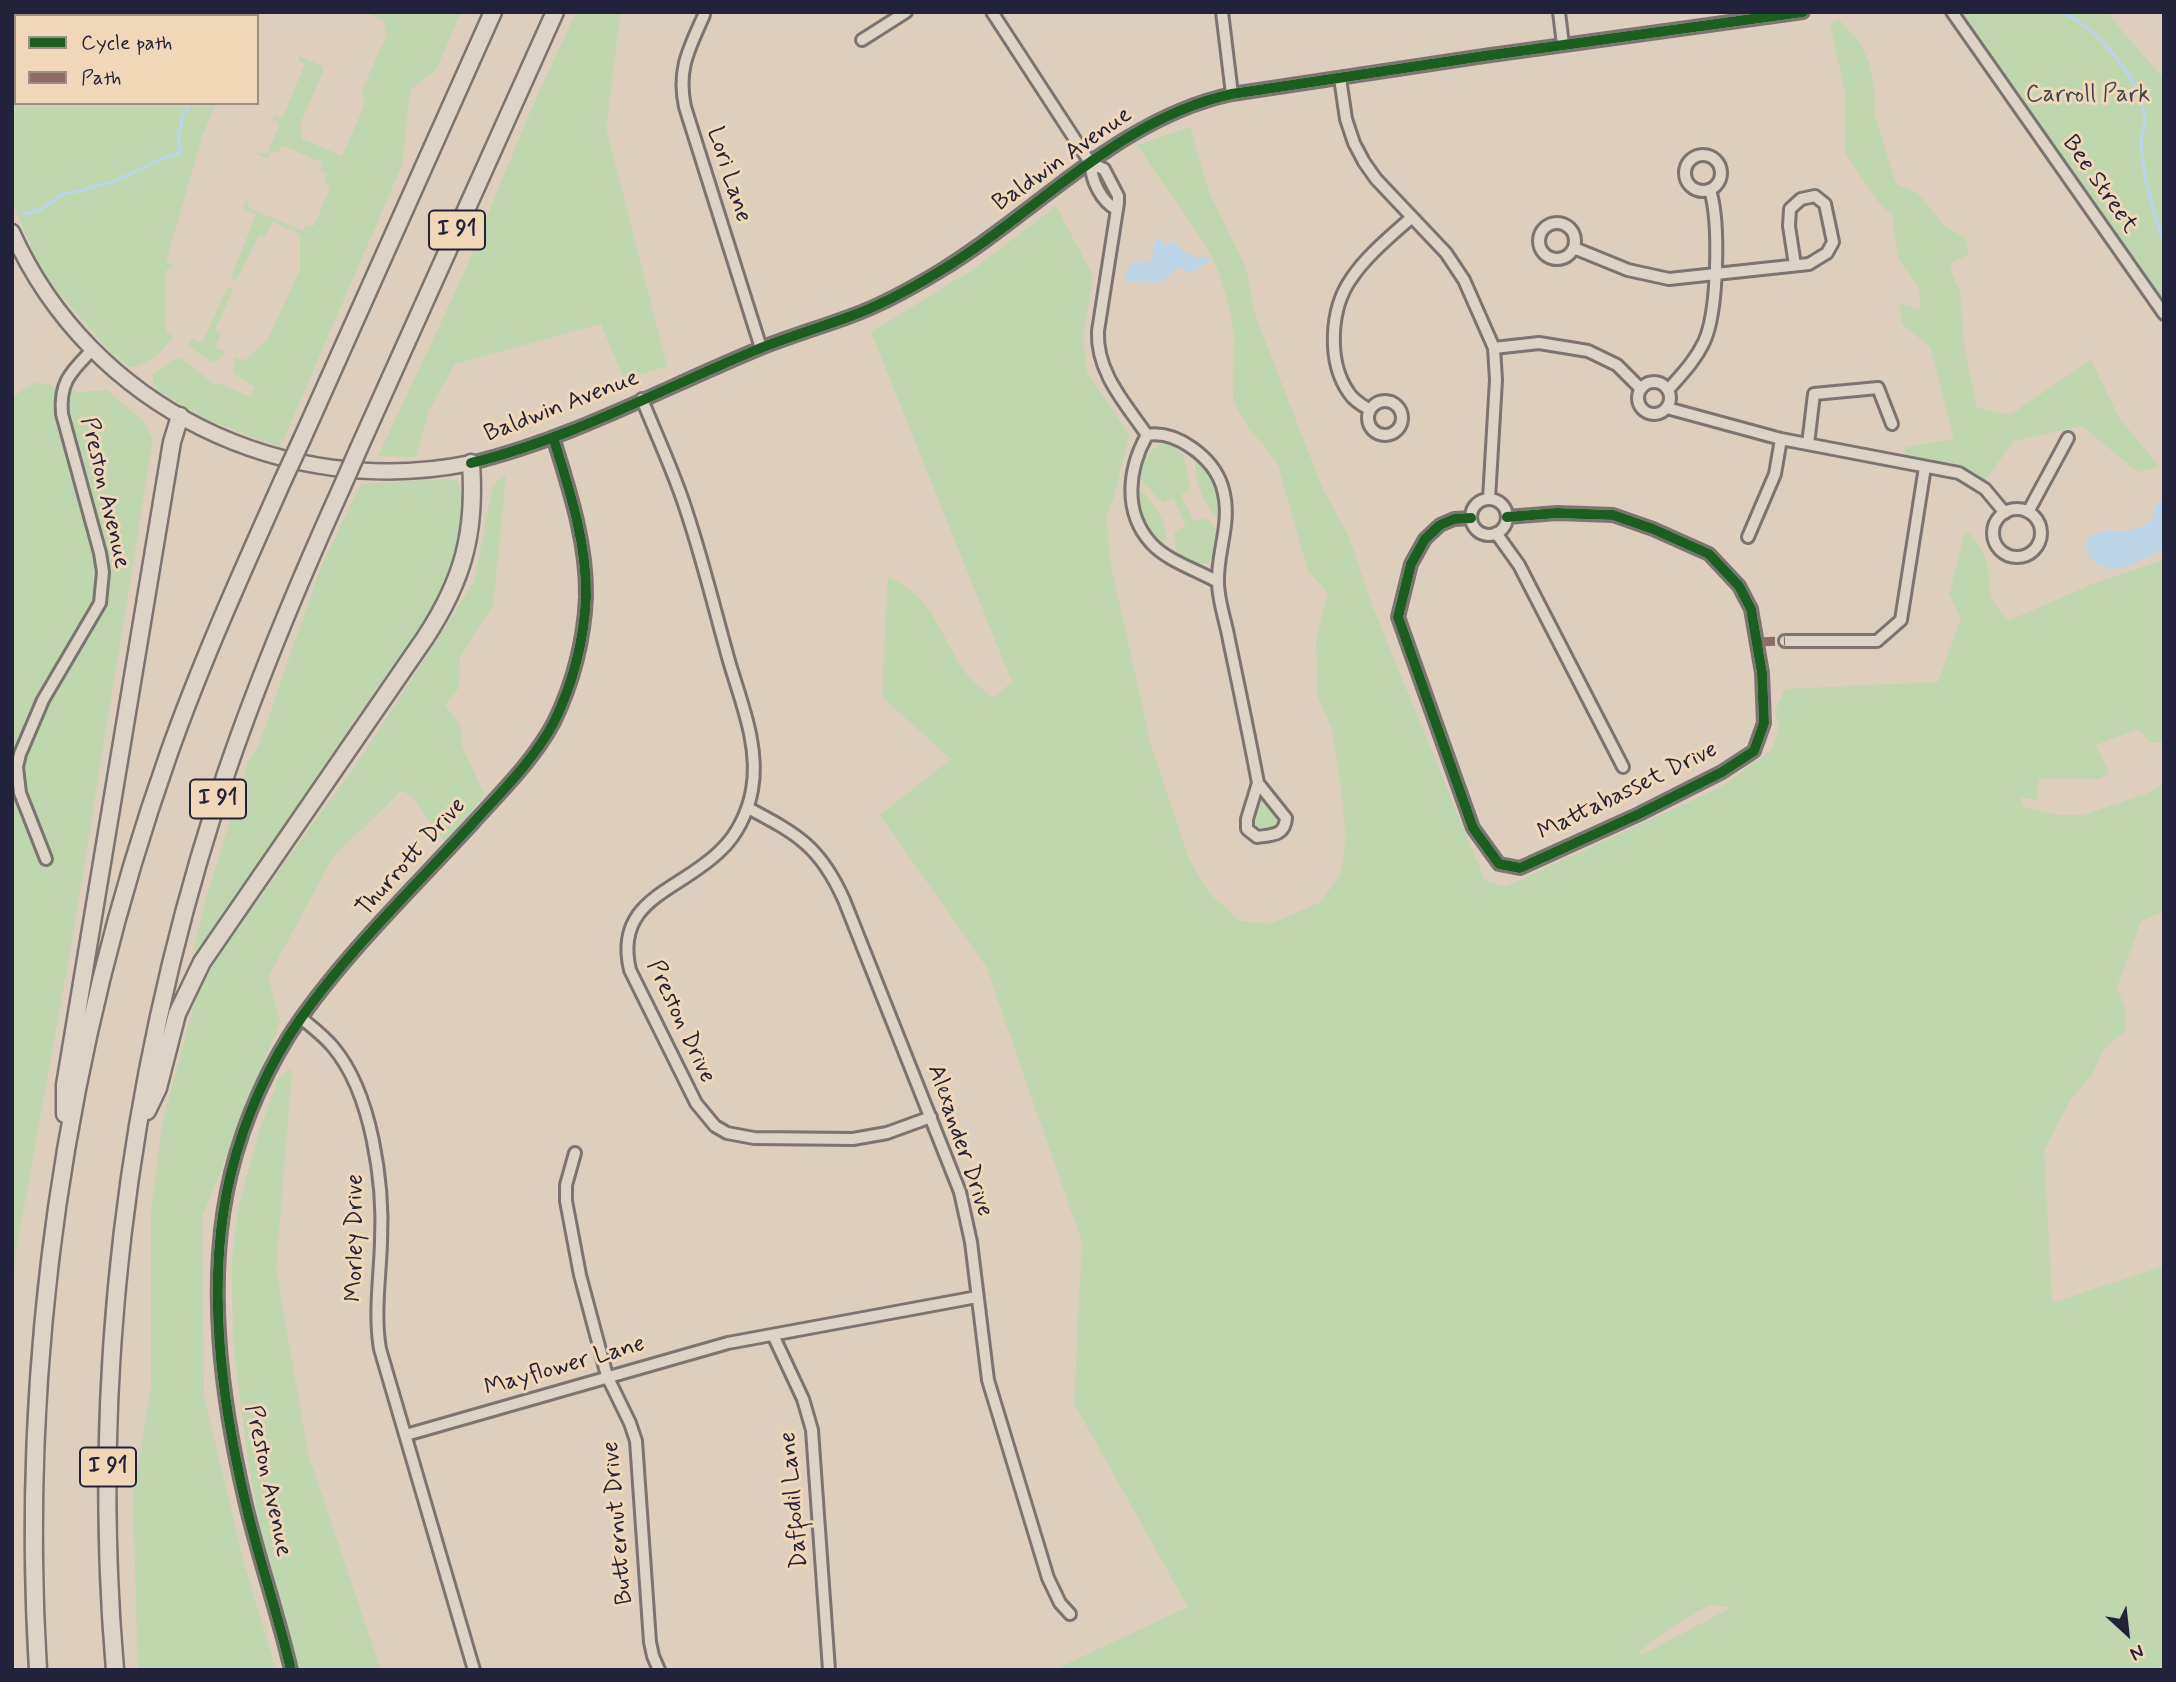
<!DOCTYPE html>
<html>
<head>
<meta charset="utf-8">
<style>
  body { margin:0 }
  #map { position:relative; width:2176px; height:1682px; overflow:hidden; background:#ddcebd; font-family:Mynerve,sans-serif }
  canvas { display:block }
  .frame { position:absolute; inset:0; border:14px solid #22223b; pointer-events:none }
  .legend { position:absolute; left:14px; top:14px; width:245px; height:91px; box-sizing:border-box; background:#efd7b7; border:2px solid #9d8f85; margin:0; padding:9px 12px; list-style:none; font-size:21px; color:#22223b }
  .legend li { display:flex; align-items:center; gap:14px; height:35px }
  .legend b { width:35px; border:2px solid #9d8f85 }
  .north { position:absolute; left:2092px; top:1598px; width:70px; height:70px; -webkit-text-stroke:5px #efd7b7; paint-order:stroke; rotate:153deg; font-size:19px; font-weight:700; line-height:28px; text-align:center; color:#22223b }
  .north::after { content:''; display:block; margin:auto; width:24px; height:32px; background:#22223b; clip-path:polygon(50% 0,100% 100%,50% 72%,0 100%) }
</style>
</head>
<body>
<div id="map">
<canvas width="2176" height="1682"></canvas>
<div class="frame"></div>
<ul class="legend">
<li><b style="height:9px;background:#1b5e20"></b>Cycle path</li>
<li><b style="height:9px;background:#8d6e63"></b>Path</li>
</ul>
<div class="north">N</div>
</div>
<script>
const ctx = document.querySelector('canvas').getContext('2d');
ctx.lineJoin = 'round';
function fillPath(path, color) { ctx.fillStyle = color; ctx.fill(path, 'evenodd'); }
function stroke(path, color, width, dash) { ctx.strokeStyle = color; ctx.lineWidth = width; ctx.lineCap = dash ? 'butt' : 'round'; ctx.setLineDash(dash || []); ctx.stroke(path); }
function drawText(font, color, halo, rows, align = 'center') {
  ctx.font = font + ' Mynerve,sans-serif'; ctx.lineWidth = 6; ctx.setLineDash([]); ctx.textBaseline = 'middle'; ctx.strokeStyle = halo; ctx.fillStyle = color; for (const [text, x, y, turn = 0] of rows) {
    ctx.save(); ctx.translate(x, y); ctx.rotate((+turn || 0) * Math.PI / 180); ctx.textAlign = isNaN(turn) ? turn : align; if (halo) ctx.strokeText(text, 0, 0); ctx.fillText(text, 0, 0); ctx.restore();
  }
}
fillPath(new Path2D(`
  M12,12h229l6,2 7,-2 -2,4h-236v87h200l-14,34 -36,124 8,4 -2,4 -6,1v63l5,1 2,4 -19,20 -18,9h-6l-17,-12 -72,-83 -29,-71z
  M364,12h97l-25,58 -26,20 -8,75 -122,282 -73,-27 -50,-30 -4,-6v-9l22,-16 6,-1 33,26h7l29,13 5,-10 -22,-14 2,-16 9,4 24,-22 32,-69v-36l-27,-12 -8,15 -6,-2 -21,43 -5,2 -2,-2 25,-63 -12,-6 1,-8h4l-1,7 55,23 3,-6 8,1 16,-38 -6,-6 3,-8 -7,-3 3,-8 -41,-18 -4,8 -7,-2 -4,7 -9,-3 -1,-3 10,2 13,-30 -8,-6 3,-2 7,2 23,-54 -6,-3v-5l23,10 1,6 -23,52 2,15 40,17 23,-52 -2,-16 23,-51 -1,-16z
  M576,12h47l-3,3 -14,113 61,238 -43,13 -23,-55 -146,40 -26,46 -13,47 -38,-1 84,-178 68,-166z
  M1962,12h146l16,22 40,44v216l-13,8 -126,-178z
  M1838,19l21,22 10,21 6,34 -1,17 22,71 21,9 29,34 19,11 4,16 -17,9 -2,6 10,23 4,53 13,63 33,7 81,-55 28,58 40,48 -21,6 -56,-46 -69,15 -28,40 -21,-12 -60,-12 2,-10 48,-8 -24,-93 -28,-21 -3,-22 22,7 -3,-25 -19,-25 -7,-45 -12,-11 -34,-50 -1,-62 -15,-68z
  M1190,127l19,65 37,76 9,47 67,172 27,50 24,71 112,273 20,6 216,-100 51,-37 7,-22 -4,-17 10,-22 153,-7 23,-64 -12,-24 17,-64 16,19 6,18 3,32 17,22 85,-37 71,-24v181l-12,2 -15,-14 -41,16 13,28 -10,6 -60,-1 -2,22 -17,-3 3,10 33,8h27l68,-23 13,-10v129l-23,10 -24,66 8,22v22l-21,18 -13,27 -21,24 -26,51 8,152 112,-37v404h-1110l134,-63 -114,-204 8,-161 -96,-276 -106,-151 71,-56 -69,-62 6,-120c50,24 49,56 77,95 7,10 19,18 28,26l19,-16 -141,-350 103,-63 82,-63 37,70 -10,59 4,37 42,62 -13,56 -10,29 5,47 40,180 37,111 21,36 31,28 30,3 49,-21 21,-27 6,-38 -5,-52 -9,-57 -14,-32 -2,-57 12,-47 -20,-22 -30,-106 -14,-20 -15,-16 -16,-29 1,-68 -8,-37 -9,-27 -10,-21 -70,-102zM1710,1605l22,2 -86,46 -9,3c7,-14 57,-43 73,-51z
  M228,286l5,4 -18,40 6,3 -6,14 10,5 -7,8 -7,2 -23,-17 4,-6 10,4z
  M36,382l43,10 28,-2 36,31 10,18 -83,513 -55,304 -3,56v-915z
  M1165,441l17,8 8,37 -1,4 -8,5 13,26 12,-3 13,15 -3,18 -8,13 -14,-2 -17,-8 -3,-21 12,-8 -13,-27 -10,5 -25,-26c4,-17 12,-27 27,-36z
  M1196,458c17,19 27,37 24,62 -16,-12 -27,-42 -24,-62z
  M506,474l-13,132 -33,51 -1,30 -14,19 15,19 2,22 23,48 -40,48 -34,-48 -10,-4 -68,66 -65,120 12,45 -78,195 2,179 39,164 33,110h-138l-5,-174 18,-107v-177l11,-87 38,-142 70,-100 93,-128 111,-173 19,-97z
  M447,479l11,2 6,17 -9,62 -9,26 -23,37 -74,105v4l-150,222 -5,-5 11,-47 43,-140 11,-17 62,-178 40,-83z
  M1138,489c14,10 35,40 25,56 -18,-15 -25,-33 -25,-56z
  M1260,792l18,26 -1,7 -4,3 -14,2 -6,-7z
  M292,1068l-16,200 32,186 73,216h-83l-36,-132 -14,-78 -15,-119 -1,-80 7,-56 20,-73 20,-55z`), '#bfd6ae');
fillPath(new Path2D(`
  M1160,238l5,7 10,-3c10,11 18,18 33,15l2,4 -18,11 -17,-4 -11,13h-38l1,-11 8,-8 13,1 5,-6 1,-14z
  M2164,495v54c-20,8 -48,30 -68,14 -10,-7 -10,-13 -9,-25l17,-8 17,2 22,-5 9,-7 2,-11z`), '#bbd4e6');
stroke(new Path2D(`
  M2061,12c37,16 78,65 84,106 1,7 -3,13 -4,21 0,6 1,14 2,21 3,28 12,56 21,83
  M25,214l15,-4 24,-17c16,1 31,-10 47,-10l52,-25 17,-5 -2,-22 3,-2 1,-13 5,-6v-7`), '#bbd4e6', 3.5);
const minor = new Path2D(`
  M992,12l99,152
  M1222,12l10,82
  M1559,12l4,33
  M1952,12l212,302
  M704,15c-15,34 -27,54 -19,92l76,241
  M862,40l44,-28
  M1340,78l6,41 8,24 10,19 12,17 70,74 18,27 30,68 2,32 -7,119
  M1685 173a18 18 0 1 1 36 0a18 18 0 1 1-36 0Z
  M1091,164l13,5 14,27v7l-20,128c-2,41 27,72 49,104
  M1091,164c0,16 10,37 25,45
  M1539 241a18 18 0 1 1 36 0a18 18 0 1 1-36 0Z
  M1574,248l54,22 41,9 140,-15 18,-11 6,-11 -8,-38 -10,-8 -14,3 -11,10 -1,17 6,39
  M1494,348l45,-5 49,8 29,14 24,24
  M1638 398a16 16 0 1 1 32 0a16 16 0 1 1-32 0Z
  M1668,390c14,-16 27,-29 36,-48 14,-30 16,-120 6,-152
  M642,399c15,38 33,75 45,114 16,48 28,98 42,148 12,41 31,86 23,129 -4,22 -15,45 -31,60 -40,41 -108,48 -91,120l66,133 19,23 12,7 27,5 99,1 34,-6 44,-16
  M1368 418a17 17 0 1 1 34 0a17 17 0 1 1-34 0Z
  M1667,408l114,31 178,34 26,16 20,24
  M1370,410c-8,-5 -16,-9 -21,-17 -22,-31 -19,-84 2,-114 16,-24 40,-43 61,-62
  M1147,435c30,-5 66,23 75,51 11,35 -5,63 -4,96 0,19 8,40 11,58 10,48 20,95 29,143
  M1147,435c-19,34 -24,77 4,108 16,18 46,27 67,39
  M1808,444l6,-50 64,-6 14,36
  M471,463c99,-24 191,-74 285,-113 31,-13 63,-22 95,-34 31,-11 61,-28 89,-45 96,-58 179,-153 292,-177l252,-38 319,-44
  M1471 517a18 18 0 1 1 36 0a18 18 0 1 1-36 0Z
  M1993 533a24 24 0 1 1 48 0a24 24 0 1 1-48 0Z
  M2028,512l40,-74
  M1471,518l-17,1 -14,6 -15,14 -14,25 -13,53 75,211 26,36 21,4 119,-54 83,-42 32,-21 10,-28 -2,-50 -11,-64 -12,-23 -30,-32 -56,-25 -40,-14 -56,-2 -50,4
  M1496,533l23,32 104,202
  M1748,537l27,-63 6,-35
  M1785,641h92l24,-21 24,-153
  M1258,783l28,35c-1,18 -15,17 -29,19l-10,-8v-10z
  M748,808c49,26 72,38 96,92l116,292 11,50 17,138 60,198 12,25 10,11
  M46,859l-26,-66 -3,-26 3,-13 23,-54 57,-97 3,-31 -3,-19 -38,-139c-3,-33 10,-43 31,-65
  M301,1018c11,9 23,18 32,29 39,46 51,137 48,195 -1,35 -7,72 -1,107l94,321
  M575,1153l-9,32v16l14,74 27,101 23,47 6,18 14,201 3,14 6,14
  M773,1335l30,64 9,31 17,240
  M406,1435l322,-92 249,-46
  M291,1670c-13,-56 -32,-110 -45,-165 -25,-106 -41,-225 -15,-332 13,-53 38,-110 70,-155 48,-68 115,-133 172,-195 28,-31 61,-63 81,-101 19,-39 30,-82 32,-125 1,-55 -17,-108 -33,-160`);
const major = new Path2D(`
  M12,232c79,176 273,269 459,231`);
const highway = new Path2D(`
  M302,439l191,-427
  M359,448l196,-436
  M147,1111l11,-23 19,-74 25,-52 223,-324c38,-58 51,-105 46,-175
  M65,1114v-29l107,-643 8,-26
  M38,1670c-19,-311 27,-623 131,-917 33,-93 74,-183 114,-273
  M115,1670c-25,-289 12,-587 100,-863 35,-109 79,-214 126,-318`);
stroke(minor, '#7b7471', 16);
stroke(major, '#7b7471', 19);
stroke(highway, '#7b7471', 21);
stroke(minor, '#ddd3c7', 10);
stroke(major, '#ddd3c7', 14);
stroke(highway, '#ddd3c7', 16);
const highwayBridge = new Path2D(`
  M283,480l19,-41
  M341,489l18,-41`);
stroke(highwayBridge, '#7b7471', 21, []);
stroke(highwayBridge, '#ddd3c7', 16);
stroke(new Path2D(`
  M1757,642l28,-1`), '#8d6e63', 9, [18, 9]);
stroke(new Path2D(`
  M471,463c99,-24 191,-74 285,-113 31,-13 63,-22 95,-34 31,-11 61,-28 89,-45 96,-58 179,-153 292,-177l252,-38 319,-44
  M1471,518l-17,1 -14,6 -15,14 -14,25 -13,53 75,211 26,36 21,4 119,-54 83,-42 32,-21 10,-28 -2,-50 -11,-64 -12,-23 -30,-32 -56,-25 -40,-14 -56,-2 -50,4
  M291,1670c-13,-56 -32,-110 -45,-165 -25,-106 -41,-225 -15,-332 13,-53 38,-110 70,-155 48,-68 115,-133 172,-195 28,-31 61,-63 81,-101 19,-39 30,-82 32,-125 1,-55 -17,-108 -33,-160`), '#1b5e20', 10);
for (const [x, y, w] of [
  [457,230,56],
  [218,799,56],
  [108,1467,56]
]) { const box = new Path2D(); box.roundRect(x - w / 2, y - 19.5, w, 39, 5); ctx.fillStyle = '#efd7b7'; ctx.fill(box); stroke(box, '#22223b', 2); }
drawText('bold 23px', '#22223b', null, [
  ["I 91",457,230],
  ["I 91",218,799],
  ["I 91",108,1467]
]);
drawText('24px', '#3c474f', '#efd7b7', [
  ["Carroll Park",2088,96]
]);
drawText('24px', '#22223b', '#efd7b7', [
  ["Baldwin Avenue",1063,160,-35],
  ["Lori Lane",728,175,72],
  ["Bee Street",2099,185,55],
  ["Baldwin Avenue",562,407,-21],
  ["Preston Avenue",104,493,77],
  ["Mattabasset Drive",1628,792,-26],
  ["Thurrott Drive",412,858,-48],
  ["Preston Drive",680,1022,65],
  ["Alexander Drive",959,1141,71],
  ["Morley Drive",356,1238,-90],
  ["Mayflower Lane",565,1367,-16],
  ["Preston Avenue",267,1481,78],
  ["Daffodil Lane",795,1500,-95],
  ["Butternut Drive",619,1523,-95]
]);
</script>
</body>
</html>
